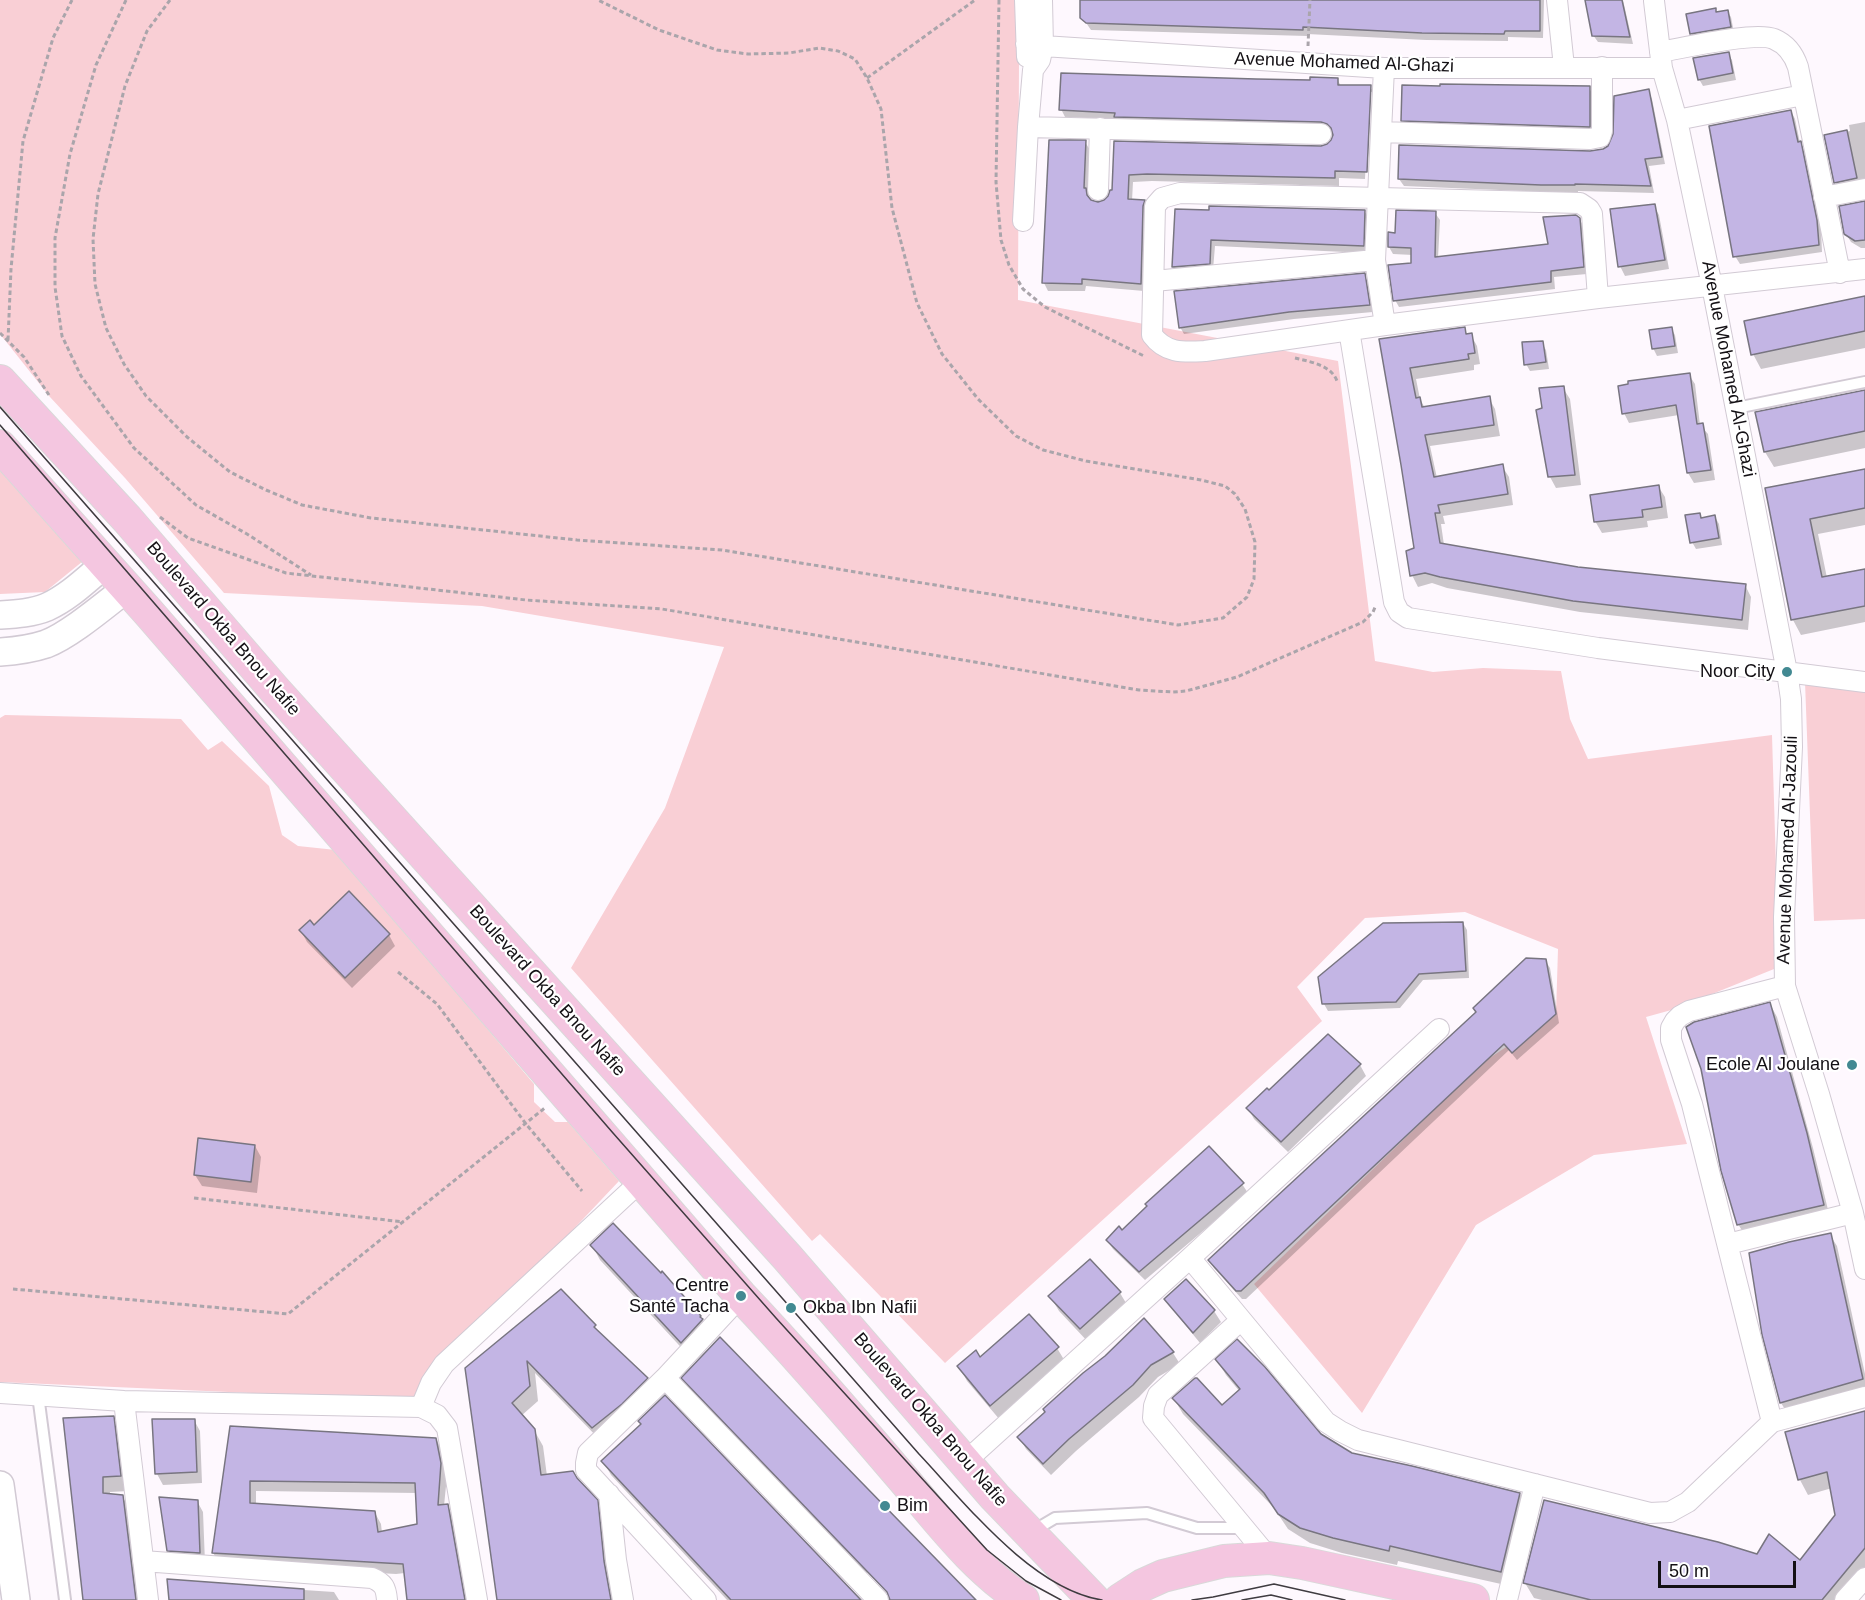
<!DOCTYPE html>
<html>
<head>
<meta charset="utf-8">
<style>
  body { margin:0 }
  #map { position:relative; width:1865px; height:1600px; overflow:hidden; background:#fef8fe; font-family:Arial,sans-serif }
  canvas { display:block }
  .scale { position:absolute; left:1658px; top:1561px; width:138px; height:27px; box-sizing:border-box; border:3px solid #131014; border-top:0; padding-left:8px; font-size:18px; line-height:21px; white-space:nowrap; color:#131014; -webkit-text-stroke:4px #fff; paint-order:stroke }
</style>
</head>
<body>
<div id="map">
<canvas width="1865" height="1600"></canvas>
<div class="scale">50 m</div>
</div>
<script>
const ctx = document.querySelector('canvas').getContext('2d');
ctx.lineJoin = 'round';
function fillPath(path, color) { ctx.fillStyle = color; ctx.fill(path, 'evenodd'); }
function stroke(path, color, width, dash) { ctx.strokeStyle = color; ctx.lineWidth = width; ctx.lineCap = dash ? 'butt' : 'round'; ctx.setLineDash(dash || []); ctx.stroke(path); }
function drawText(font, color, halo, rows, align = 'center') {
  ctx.font = font + ' Arial,sans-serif'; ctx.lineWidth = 4.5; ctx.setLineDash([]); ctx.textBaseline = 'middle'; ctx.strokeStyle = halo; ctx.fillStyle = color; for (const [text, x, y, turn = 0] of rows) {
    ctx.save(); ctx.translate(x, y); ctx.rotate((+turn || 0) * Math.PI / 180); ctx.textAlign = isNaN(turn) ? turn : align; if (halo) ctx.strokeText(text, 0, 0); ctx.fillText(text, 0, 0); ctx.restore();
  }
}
fillPath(new Path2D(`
  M0,0h1016l3,59 -1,241 320,61 37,300 58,11 50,-4 78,3 9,48 18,40 184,-24 7,232 -104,42 -29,8 41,127 -93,11 -118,70 -114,188 -108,-129 231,-223 71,-47 2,-65 -93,-37 -100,6 -68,69 25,34 -377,342 -125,-129 -8,7 -241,-273 94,-160 59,-161 -242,-41 -258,-13 -99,-115 -75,-81 -50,-63z
  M0,460l88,97 -43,35 -45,2z
  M1805,682l60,6v231l-51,2z
  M5,715l176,4 27,31 14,-9 47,45 13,49 16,11 38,4 198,234v18l21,20h13l51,59 -207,219 -412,-18v-664z`), '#f9cfd5');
fillPath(new Path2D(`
  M1082,0h462l-1,38 -35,-1v4l-82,-1 -119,-6v2l-216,-6 -9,-13z
  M1586,0h37l10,44 -35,-2 -5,-7z
  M1715,10l2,3 10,-2 4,6 3,16 -39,7 -4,-7z
  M1728,53l4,7 4,20 -33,6 -4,-7z
  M1337,79l4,7 29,1 5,7 -4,86h-3l4,-88h-3l-4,87 -26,-1v8l-187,-5 -19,1 -1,19 12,1 5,7 -5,82 -58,-5 -1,5h-37l-4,-8 3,-48 38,-93 5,8 -2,44 2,7 8,2 7,-1 9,-11 1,-48 206,4 7,-1 6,-11 -1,-4 -6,-2 -262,-12 -4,-8z
  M1589,88l4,7v38l-186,-6 -4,-7z
  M1648,91l4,8 13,65 -16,2 5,27 -76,-2v1h-32l-142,-6 -5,-7 204,-29 6,-3z
  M1791,111l4,8 5,24 5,8 16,78 1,23 -82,12 -5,-8z
  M1865,122v64l-25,4 -5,-8 -9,-46 24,-5 -1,-6z
  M1865,202v46h-4l-10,-6 -5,-8z
  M1654,206l5,9 10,54 -44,7 -5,-10z
  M1176,210l188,1 5,7 -2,35 -152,-7 -2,24 -36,4 -4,-7z
  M1435,213l5,7 -2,38 112,-13 29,-26 5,7 3,48 -33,3 1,12 -156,18 -4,-7 18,-35v-10l-20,-1 -4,-7 8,-13z
  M1364,275l4,7 5,30 -79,7 -110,15 -4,-7z
  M1865,297v51l-104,21 -8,-15z
  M1671,328l4,7 3,18 -21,3 -4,-8z
  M1464,329l4,6h3l6,11 3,18 -6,1v5l-58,9 4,20 5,9 64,-10 6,11 5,27 -70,10 7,32 65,-12 7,11 4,28 -70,11 2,8h-4l3,21 133,23 168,17 6,12 -3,33 -168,-18 -133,-24 -15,-5 -14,4 -6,-12 3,-26 -34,-208z
  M1542,343l4,7 3,19 -19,2 -4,-7z
  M1689,375l6,9 5,41 8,9 7,46 -21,3 -6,-10 -9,-58 -50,8 -5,-10z
  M1563,388l7,11 11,86 -25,3 -6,-11 -6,-67z
  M1865,391v57l-91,19 -9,-15 -8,-39z
  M1865,470v55l-47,9 9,44 38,-8v52l-64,13 -8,-15 -26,-131z
  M1658,486l7,11 3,21 -21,3 1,6 -46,6 -7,-12z
  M1715,517l4,7 3,21 -26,4 -4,-7 9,-23z
  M1463,923l4,7 2,48 -46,2 -23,28 -72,3 -4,-7z
  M314,927l75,8 6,11 -43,42 -45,-46 -6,-11z
  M1545,960l5,8 9,55 -42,37 -8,-10 -263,249h-4l-28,-31 -4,-8z
  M1770,1004l7,13 36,131 17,70 -84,19 -8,-13z
  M1360,1065l6,11 -78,76 -34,-33 -6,-11 21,-16z
  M255,1146l6,11 -4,36 -55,-7 -7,-11z
  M1242,1184l6,9 -103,87 -32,-31 -6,-9 15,-8z
  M1830,1235l7,11 28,128v18l-77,22 -7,-11z
  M592,1245l108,71 9,15 -19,26 -90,-97z
  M1090,1261l30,32 9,15 -40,35 -30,-32 -9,-15z
  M1186,1281l28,30 7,11 -21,21 -27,-33 -7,-11z
  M1144,1320l29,33 7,11 -22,13 -19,20 -63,54 -25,24 -25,-26 -7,-12z
  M594,1326l6,8 46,45 9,15 -54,47 -66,-68 3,28 -17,15 13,14 9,16 4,30 49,25 9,15 11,84h-117l-32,-232z
  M1057,1348l9,15 -66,57 -33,-39 -8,-15 21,-7z
  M1217,1360l103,75 31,20 169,39 8,15 -18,77 -112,-25 -1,4 -55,-12 -32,-10 -22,-14 -14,-21 -91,-94 -9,-15 48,8 18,-15 -14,-17z
  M683,1378l291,222h-79l-27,-28 -2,2 -174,-181z
  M1865,1413v159l-22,28h-301l-8,-2 -9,-15 233,-28 42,7 36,-46 -4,-28 -24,7 -8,-15 -13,-47z
  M113,1417l9,15 7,59 -19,1v3l12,1 9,15 11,89h-57l-20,-181z
  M154,1420h40l6,11 2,52 -39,2 -6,-11z
  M231,1428l205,11 6,11 5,26 -3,30h3l7,11 14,83h-59l-4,-27 -9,1 -176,-10 -7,-11zM256,1491l161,2 2,32 -37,8 -1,-9 -6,-11 -119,-8z
  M603,1461l257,139h-133l-116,-125z
  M197,1501l6,11 2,51 -30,-1 -7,-12z
  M169,1581l165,11 5,8h-168z`), '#0003');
const building = new Path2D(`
  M1080,0h460v31h-35l-1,3 -82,-1 -119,-6v3l-217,-7 -6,-5z
  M1585,0h37l8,37 -38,-1z
  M1716,8v4l12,-2 3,17 -41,7 -4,-20z
  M1729,52l4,21 -35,7 -5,-22z
  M1061,73l195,6 54,1v-3l28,1v7h33l-4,87 -32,-1v7l-188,-4 -18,1 -1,24 17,1 -2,6 -2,78 -59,-5v5l-40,-1 7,-143h37l-2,48h2l1,7 4,5 7,2 6,-2 4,-4 2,-6h2l2,-49 207,5 6,-2 4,-4 2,-5 -2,-7 -4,-4 -6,-2 -207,-5 1,-4 -56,-3z
  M1440,84l150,2v41l-189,-6 1,-36 38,1z
  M1649,89l13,68 -17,2 6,27 -76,-2v1h-34l-143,-6 1,-34 191,6 13,-2 5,-3 5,-12 1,-38z
  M1791,110l7,32 3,-1 16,79 2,25 -86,12 -24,-131z
  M1847,130l10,48 -23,5 -10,-48z
  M1865,201v39l-10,1 -11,-7 -5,-28z
  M1655,204l10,56 -47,7 -8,-58z
  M1209,206l156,4 -1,36 -153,-6 -1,24 -38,3 3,-58 34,1z
  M1396,210l40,1 -1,46 113,-13 -5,-27 33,-2 4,3 4,49 -33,4v11l-158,19 -5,-36 23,-2v-15l-23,-1v-15l7,1z
  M1365,273l5,32 -81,7 -110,16 -5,-37z
  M1865,296v35l-114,24 -7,-34z
  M1465,327l1,7 6,-1 3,20 -7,1 1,5 -59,9 6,30 4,-1 2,10 68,-11 4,29 -69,10 9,42 69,-13 5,30 -70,11 2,8h-5l5,30 138,24 168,17 -4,36 -169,-19 -133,-24 -15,-4 -15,3 -4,-25 8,-3 -13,-83 -22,-126z
  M1672,327l3,19 -23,3 -3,-19z
  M1543,341l3,21 -22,3 -2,-23z
  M1690,373l7,51 6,-1 8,47 -24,3 -11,-68 -54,9 -4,-28 10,-2v-3z
  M1564,386l11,89 -27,2 -12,-67 6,-2 -3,-20z
  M1865,390v41l-101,21 -9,-40z
  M1865,469v39l-55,11 12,58 43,-8v37l-74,14 -26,-132z
  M1659,485l3,22 -20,3 1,7 -49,5 -4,-27z
  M1700,513l1,5 14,-3 4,23 -29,5 -5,-28z
  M349,891l41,43 -45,44 -46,-48 11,-10 4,5z
  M1463,922l3,49 -47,3 -23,28 -74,2 -4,-27 65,-54z
  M1526,958l20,1 10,55 -44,39 -8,-9 -263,247h-5l-28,-31 268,-248 -3,-4z
  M1770,1002l37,131 17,72 -87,20 -16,-54 -20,-102 -15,-42 8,-5z
  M1328,1034l33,30 -80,78 -35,-34 21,-20 2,2z
  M198,1138l57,7 -4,37 -57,-7z
  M1209,1146l35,37 -105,89 -33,-32 13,-14 3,4 25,-24 -2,-2z
  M613,1223l48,50 1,-2 39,45 -1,1 3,2 -22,24 -91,-98z
  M1831,1233l32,146 -83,24 -18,-68 -13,-82 40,-11z
  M1090,1259l31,33 -41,37 -32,-33z
  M1186,1279l29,31 -22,23 -29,-34z
  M561,1289l35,36 -2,2 54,51 -26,26 -30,24 -65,-67 3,25 -18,17 23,26 6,46 32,-4 4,7 21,22 6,61 7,39h-114l-32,-232z
  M1029,1314l30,33 -69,59 -33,-40 19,-16 4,7z
  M1144,1318l30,34 -23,13 -18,20 -64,54 -26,25 -26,-27 28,-25 -2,-3 40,-36 22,-17z
  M720,1337l256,263h-86l-3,-8 -206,-214z
  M1237,1339l28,28 56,67 31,19 60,13 108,27 -19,79 -111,-26 -1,5 -56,-13 -33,-10 -22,-14 -14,-21 -92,-95 23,-20h2l25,27 18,-16 -25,-30z
  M665,1395l196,205h-130l-130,-139 40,-37 -3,-3z
  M1865,1411v137l-43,52h-231l-68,-17 21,-83 174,42 39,12 12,-20 31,26 35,-45 -8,-43 -29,8 -13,-48z
  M114,1416l7,60 -18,1v16l20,2 13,105h-53l-20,-182z
  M152,1419h43l2,53 -42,2z
  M230,1426l206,12 5,25 -3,42 10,-1 17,96h-58l-4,-36 -191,-11zM250,1481l165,2 2,41 -39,8 -3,-21 -125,-8z
  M159,1497l39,3 2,53 -33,-2z
  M167,1579l137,10v11h-135z`);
fillPath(building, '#c3b5e4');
stroke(building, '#787580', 1.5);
const lane = new Path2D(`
  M1736,408l129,-26
  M38,1395l27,205
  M1033,1531l22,-13 92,-5 50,15h47`);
const street = new Path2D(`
  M1025,0l2,57
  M1557,0l7,67
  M1654,1l8,67 15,52 35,166 75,386 4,27 1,48 -8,170 1,69 34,108 34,119 12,56
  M1026,44l17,2 341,22h278
  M1660,52c24,-4 95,-21 114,-13 12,5 20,16 24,28l42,206
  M1384,68l-9,192 10,65
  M1677,120l126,-25
  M1028,127l293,7
  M1381,132l209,7 10,-2 2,-6v-64
  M1098,190l2,-62
  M1824,197l41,-8
  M1023,221l5,-94 5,-57 7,-10 3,-14 -1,-46
  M1154,281l221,-21
  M1598,298l-6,-84 -3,-5 -9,-6 -400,-10 -18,5 -7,8 -3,129c14,19 32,17 53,16l180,-26 213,-27 267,-29
  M1349,330l45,272 5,10 9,6 190,30 267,34
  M1728,1244l125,-31
  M1190,1258l136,164 14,9 18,9 292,73 20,-1 18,-10 84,-80 93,-25
  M1241,1320l-83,75 -4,11 -1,12 116,140
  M665,1378l213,222
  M0,1393l124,8 297,6 16,8 10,13 30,172
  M124,1401l24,199
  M421,1407l10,-24 13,-19 197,-183
  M1772,1422l-80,-318 -21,-64v-12l4,-7 5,-5 9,-5 96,-25
  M966,1461l224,-203 249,-229
  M609,1494l7,66 7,40
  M143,1561l229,17c12,5 14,10 15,22
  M706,1600l-120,-130v-7l2,-10 77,-75 76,-82
  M1507,1600l28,-116
  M1845,1600l20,-22`);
const secondary = new Path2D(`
  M0,615c16,-1 33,-2 47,-8 22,-10 40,-28 58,-43
  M0,652c15,-1 31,-3 46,-8 24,-9 60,-40 81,-56
  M0,1485l16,115`);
const primary = new Path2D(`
  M0,381l127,138 147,170 513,568 208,240 99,103
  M0,446l149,167 592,683c54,57 106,117 157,177 39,45 75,95 125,127
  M1120,1600l23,-15 20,-9 61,-15 45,-3 33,5 171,37`);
stroke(lane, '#d2cad4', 14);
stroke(street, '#d2cad4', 22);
stroke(secondary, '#d2cad4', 30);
stroke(primary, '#d9d9d9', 34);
stroke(new Path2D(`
  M126,0l-30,65 -26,89 -15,84v49l7,49 19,40 53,72 62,57 51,29 64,41
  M170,0l-23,31 -22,55 -27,108 -5,45 2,45 11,44 18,36 22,32 41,41 43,35 36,18 36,15 69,13 206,22 145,10 456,75 45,-7 24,-21 7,-18 1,-37 -10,-33 -10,-15 -10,-8 -24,-6 -115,-19 -43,-11 -27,-14 -38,-37 -36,-45 -25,-51 -25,-95 -11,-99 -14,-31 -12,-19 -17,-8 -19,-3 -30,5 -41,1 -31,-4 -58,-20 -61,-30
  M999,0l-3,182 5,58 8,25 14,24 22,18 99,49
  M1308,46l2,-46
  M867,78l108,-78
  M0,333l24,24 25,38
  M8,340l3,-71 12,-128 30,-103 19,-38
  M1295,358c16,4 36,7 42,23
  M160,517l28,21 98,35 240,27 136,9 477,81 34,2 13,-1 51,-14 126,-55 10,-10 3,-7
  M398,972l39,32 89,120 56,67
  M194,1198l210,24
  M13,1289l275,25 258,-207`), '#aaa5ab', 3, [4.5, 3]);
stroke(lane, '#fff', 10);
stroke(street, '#fff', 20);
stroke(secondary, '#fff', 27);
stroke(primary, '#f4c6e0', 32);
stroke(new Path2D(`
  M0,407l919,1047c47,50 113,135 183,146
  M0,425l613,708 163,185 211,232 39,31 35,19
  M1192,1600l21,-3 61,-13 71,16
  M1242,1600l29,-5 21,5`), '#3f3b40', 1.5);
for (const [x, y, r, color] of [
  [1787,672,6,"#428992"],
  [1852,1065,6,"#428992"],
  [741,1296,6,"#428992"],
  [791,1308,6,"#428992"],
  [885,1506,6,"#428992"]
]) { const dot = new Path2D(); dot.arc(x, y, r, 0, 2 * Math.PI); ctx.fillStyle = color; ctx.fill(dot); stroke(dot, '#fff', 2); }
drawText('18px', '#131014', '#fff', [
  ["Avenue Mohamed Al-Ghazi",1344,63,2],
  ["Avenue Mohamed Al-Ghazi",1728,369,79],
  ["Boulevard Okba Bnou Nafie",223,629,49],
  ["Avenue Mohamed Al-Jazouli",1788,850,-88],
  ["Boulevard Okba Bnou Nafie",547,991,48],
  ["Boulevard Okba Bnou Nafie",930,1420,49]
]);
drawText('18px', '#131014', '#fff', [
  ["Noor City",1775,672],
  ["Ecole Al Joulane",1840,1065],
  ["Centre",729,1286],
  ["Santé Tacha",729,1307],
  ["Okba Ibn Nafii",803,1308,"left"],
  ["Bim",897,1506,"left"]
], 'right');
</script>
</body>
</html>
